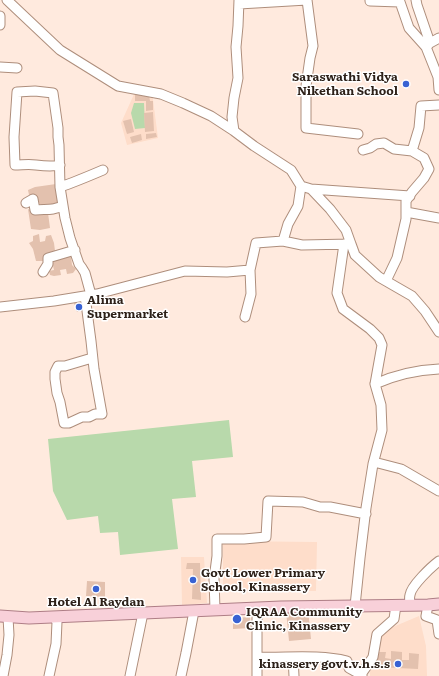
<!DOCTYPE html>
<html>
<head>
<meta charset="utf-8">
<style>
  body { margin:0 }
  canvas { display:block; background:#ffeade }
</style>
</head>
<body>
<canvas width="439" height="676"></canvas>
<script>
const ctx = document.querySelector('canvas').getContext('2d');
ctx.lineJoin = 'round';
function fillPath(path, color) { ctx.fillStyle = color; ctx.fill(path, 'evenodd'); }
function stroke(path, color, width, dash) { ctx.strokeStyle = color; ctx.lineWidth = width; ctx.lineCap = dash ? 'butt' : 'round'; ctx.setLineDash(dash || []); ctx.stroke(path); }
function drawText(font, color, halo, rows, align = 'center') {
  ctx.font = font + ' Literata,serif'; ctx.lineWidth = 3; ctx.setLineDash([]); ctx.textBaseline = 'middle'; ctx.strokeStyle = halo; ctx.fillStyle = color; for (const [text, x, y, turn = 0] of rows) {
    ctx.save(); ctx.translate(x, y); ctx.rotate((+turn || 0) * Math.PI / 180); ctx.textAlign = isNaN(turn) ? turn : align; if (halo) ctx.strokeText(text, 0, 0); ctx.fillText(text, 0, 0); ctx.restore();
  }
}
fillPath(new Path2D(`
  M135,92h17l6,46 -31,7 -6,-22z
  M223,541l94,1 -1,49h-93z
  M181,557h23l3,46 -25,2z
  M419,616l7,30 1,30h-57v-4l11,-40z`), '#feddca');
fillPath(new Path2D(`
  M134,103h10l1,25 -10,1 -4,-16z
  M229,420l4,37 -41,4 4,36 -24,2 6,50 -58,6 -2,-23 -18,1 -2,-17 -31,4 -14,-29 -5,-52z`), '#b8d9ab');
fillPath(new Path2D(`
  M135,95h14l1,6h-15z
  M146,101h7v9l-7,1z
  M153,112l1,19 -9,1 -1,-19z
  M131,119l3,13 -7,2 -4,-13z
  M156,133l1,4 -11,2v-5z
  M141,134l1,6 -10,3 -2,-6z
  M56,184l2,20 -16,1 -4,-2 -2,-7 -7,-1 -1,-5 7,-3z
  M28,209l8,4h12l2,15 -10,2 -9,-1z
  M39,234l1,8 5,-1 1,-5 5,-1 3,8 1,8 -11,3v7h-8l-3,-12 -4,-6 4,-2v-5z
  M71,256l1,9 4,4 -3,4 -6,1 -1,-5 -6,1 1,5 -7,1 -4,-1 -1,-4 5,-1 -2,-9z
  M82,301l2,9 -7,2 -3,-9z
  M187,563h13l1,37 -9,-1 1,-30h-7z
  M87,581l18,1v15l-19,-1z
  M308,609l3,30 -22,2 -3,-30z
  M250,617l1,11 -18,1v-11z
  M391,651l11,1v8h7v-7l10,1 -1,15 -41,-2 1,-15h8l-1,6 6,1z`), '#e3c1ae');
const minor = new Path2D(`
  M7,0l53,50 58,36 43,8 22,9 28,13 23,15
  M239,0l-1,26 -2,21 2,31 -4,20 -2,19 2,14 20,15 37,24 10,16 -3,20 -10,18 -5,17
  M307,0l6,46 -3,12 -4,28v42l52,6
  M370,0v1l30,1 9,26 17,19
  M416,0l1,5 13,38 9,-5
  M239,4l68,-4
  M0,16v9
  M429,44l-3,3 12,30 1,13
  M0,67l17,1
  M363,150l7,-2 6,-4 8,-1 10,6 18,2
  M60,165c-8,2 -16,1 -24,0 -7,-1 -14,0 -21,0l-1,-28 3,-45 18,-1 18,2 5,35v9l1,8 1,42 5,31 5,20 9,26 3,4 3,5 6,22
  M301,186l10,3 99,7
  M60,187c15,-5 29,-11 43,-17
  M311,189l19,20 16,21 5,14
  M26,203l7,-4 2,11c6,-1 12,0 18,-1 3,-1 7,-2 10,-2
  M406,212l33,6
  M344,244l-7,49 6,16 27,20 9,9 3,7 -7,39
  M43,272l5,-8v-6l27,-8
  M386,281l11,-23 9,-39v-18l6,-9 12,-14 5,-9 -5,-11 -12,-7 7,-23 2,-22 18,-1
  M85,296l6,45 3,28 8,45h-7l-6,3h-7l-13,6h-5l-4,-21 -3,-9 -2,-14v-7l3,-6h7l27,-8
  M0,307l54,-6 43,-7 88,-23 42,1 23,-2 6,-27 27,-2 19,4 49,-1 4,11 24,22 33,19 13,15 14,21
  M245,317l6,-23 -1,-24
  M374,462l27,7 38,22
  M410,605c0,-3 -1,-7 0,-10 1,-9 21,-28 29,-34
  M428,605l-2,11 11,4 2,14
  M355,606l5,-48 6,-50 7,-44 9,-34 -1,-25 -6,-21c20,-9 42,-14 64,-15
  M257,608v49c30,1 61,-3 90,4l2,7 9,5h4
  M215,610l-1,-31 3,-23v-17h27l22,-2 2,-36 35,1 17,5h10l36,7
  M293,657l1,19
  M3,676l4,-21 2,-20 -1,-18
  M49,676l7,-32 1,-22 -3,-5
  M130,676l13,-63
  M181,676l5,-23 8,-42
  M257,676v-19
  M362,676v-3l11,-16 4,-23 17,-15 2,-14`);
const major = new Path2D(`
  M0,616l29,2 252,-11 147,-2 11,-1`);
stroke(minor, '#ae8e7c', 11);
stroke(major, '#ae7e86', 13);
stroke(minor, '#fff', 9);
stroke(major, '#f8d0d9', 11);
for (const [x, y, r, color] of [
  [406,84,4,"#3862d3"],
  [79,307,4,"#3862d3"],
  [193,580,4,"#3862d3"],
  [96,589,4,"#3862d3"],
  [237,619,5,"#3862d3"],
  [398,664,4,"#3862d3"]
]) { const dot = new Path2D(); dot.arc(x, y, r, 0, 2 * Math.PI); ctx.fillStyle = color; ctx.fill(dot); stroke(dot, '#fff', 1.5); }
drawText('bold 12px', '#2d2119', '#fff', [
  ["Saraswathi Vidya",398,77,"right"],
  ["Nikethan School",398,91,"right"],
  ["Alima",87,300],
  ["Supermarket",87,314],
  ["Govt Lower Primary",201,573],
  ["School, Kinassery",201,587],
  ["Hotel Al Raydan",96,602,"center"],
  ["IQRAA Community",246,612],
  ["Clinic, Kinassery",246,626],
  ["kinassery govt.v.h.s.s",390,664,"right"]
], 'left');
</script>
</body>
</html>
